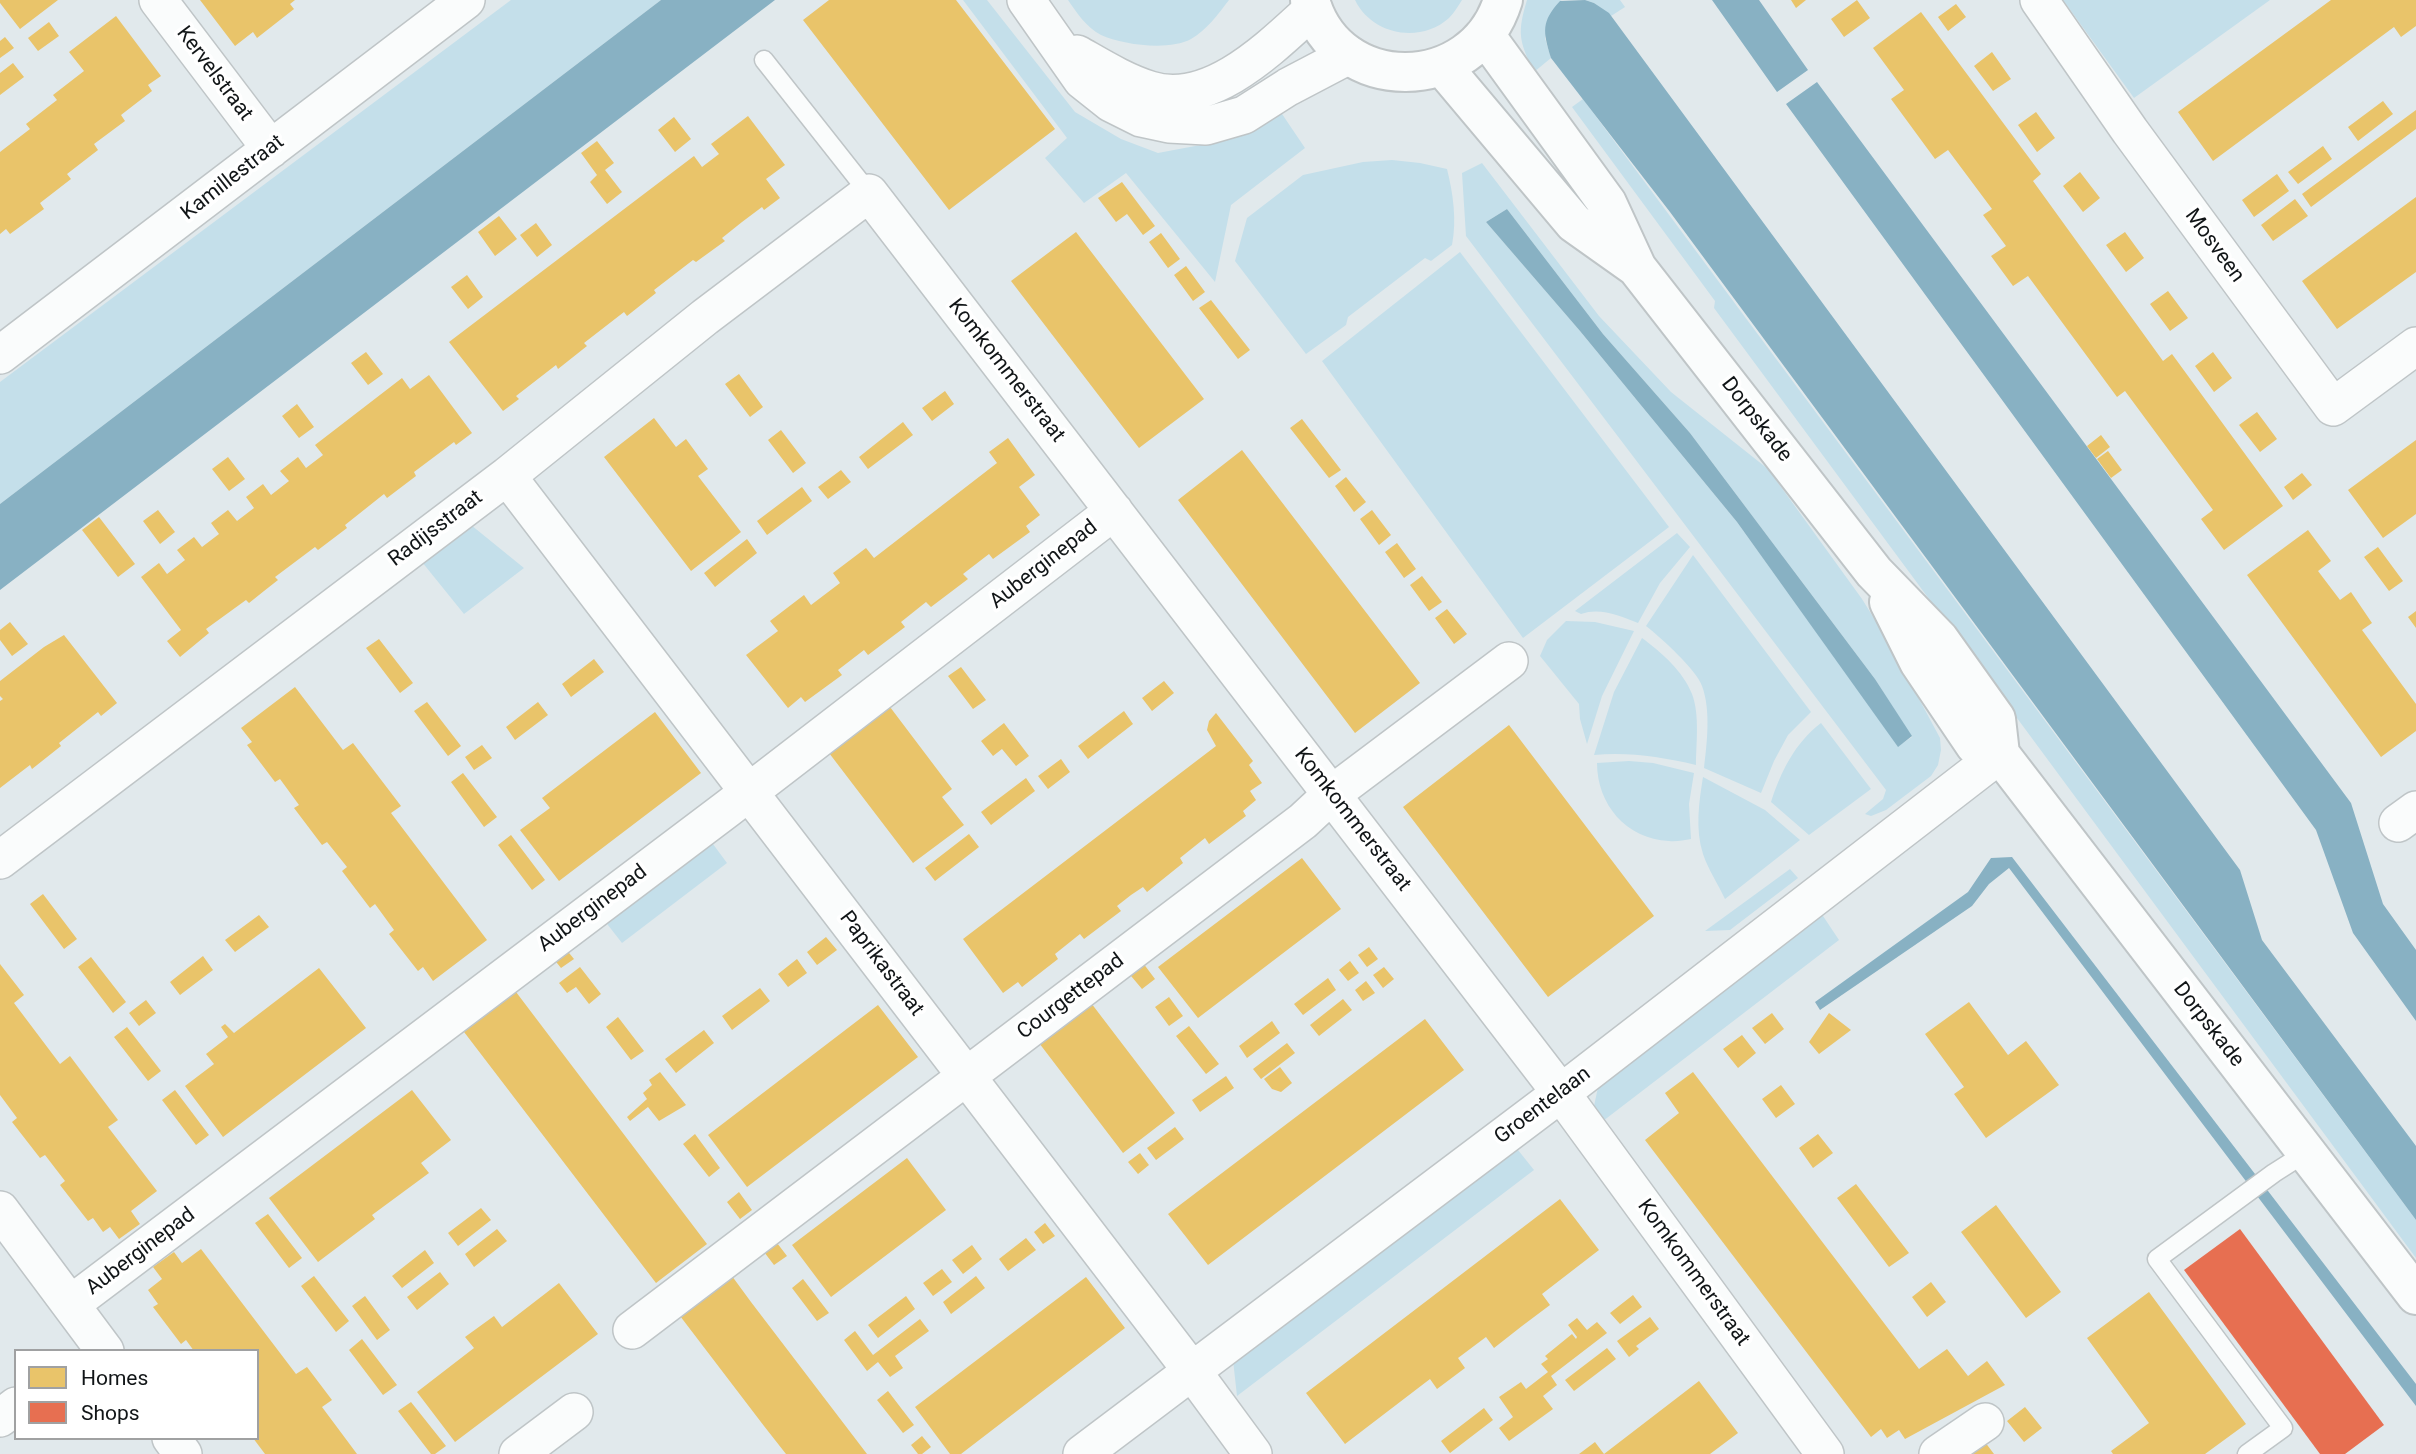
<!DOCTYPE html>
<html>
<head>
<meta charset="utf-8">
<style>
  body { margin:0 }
  #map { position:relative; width:2416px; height:1454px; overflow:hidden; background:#e1e9ec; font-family:Roboto,sans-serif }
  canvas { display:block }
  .legend { position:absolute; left:14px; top:1349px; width:245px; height:91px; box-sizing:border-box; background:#fff; border:2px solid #a0a1a2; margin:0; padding:9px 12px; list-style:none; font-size:21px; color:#111517 }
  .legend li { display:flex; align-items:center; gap:14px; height:35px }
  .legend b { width:35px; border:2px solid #a0a1a2 }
</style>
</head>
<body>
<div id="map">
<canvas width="2416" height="1454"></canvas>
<ul class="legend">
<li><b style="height:19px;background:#e9c46a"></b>Homes</li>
<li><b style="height:19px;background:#e76f51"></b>Shops</li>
</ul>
</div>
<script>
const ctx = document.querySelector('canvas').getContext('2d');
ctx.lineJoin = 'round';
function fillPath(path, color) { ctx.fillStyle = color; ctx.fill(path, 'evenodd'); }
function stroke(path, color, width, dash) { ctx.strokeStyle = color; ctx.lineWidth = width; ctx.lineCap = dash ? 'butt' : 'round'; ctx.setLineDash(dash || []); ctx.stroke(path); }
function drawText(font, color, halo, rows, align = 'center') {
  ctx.font = font + ' Roboto,sans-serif'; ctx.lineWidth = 7; ctx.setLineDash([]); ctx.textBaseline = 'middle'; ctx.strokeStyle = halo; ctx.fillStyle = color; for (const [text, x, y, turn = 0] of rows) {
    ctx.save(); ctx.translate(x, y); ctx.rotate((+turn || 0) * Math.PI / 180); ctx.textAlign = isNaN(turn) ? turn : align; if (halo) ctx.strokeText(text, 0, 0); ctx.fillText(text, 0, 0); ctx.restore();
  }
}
fillPath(new Path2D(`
  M511,0h150l-661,504v-122z
  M963,0h24l88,112 46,27 37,14 69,-13 53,-29 25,37 -74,57 -16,77 -89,-109 -42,30 -39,-45 22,-20z
  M1068,0h161c-10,13 -23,31 -38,39 -22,12 -68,6 -90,-4 -15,-8 -24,-22 -33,-35z
  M1355,0h107c-4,6 -8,13 -13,18 -29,26 -77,17 -94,-18z
  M1527,0h35l-2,1 -15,37 6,20 -17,14c-15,-31 -17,-39 -7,-72z
  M1585,0h35l5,7 -14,9 -17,-13z
  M2063,0h207l-136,98z
  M1583,99l833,1121v38l-702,-950 1,-7 -143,-194z
  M1392,160l28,3 27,6c6,24 10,51 5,76l-21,16 -6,-3 -77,59 -2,8 -40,29 -71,-93 12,-43 56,-43 60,-13z
  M1482,163l117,153 72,76 97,77 94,130 26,42 52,97 1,12 -3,15 -7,11 -45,34 -15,6 -6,-2 18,-15 3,-9 -420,-554 -4,-63zM1507,209l96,125 87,99 185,246 37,58 -14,9 -161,-224 -157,-191 -94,-109z
  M1460,252l209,275 -146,111 -201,-277z
  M471,525l53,43 -60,46 -42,-52z
  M1677,533l13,14 -30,36 -22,40c-18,-7 -38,-16 -57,-9l-6,-3z
  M1693,555l118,157 -23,23 -14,26 -13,32 -57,-25c3,-25 7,-58 -2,-82 -5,-16 -42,-49 -56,-60z
  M1566,621l29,1 39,9 -32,65 -15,48 -7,-25 -1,-15 -39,-48 7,-16z
  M1642,638c20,15 41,33 50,56 8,21 4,50 4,71 -35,-8 -66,-13 -102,-10l20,-63z
  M1821,723l50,66 -62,46 -38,-33c10,-31 24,-59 50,-79z
  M1629,761l24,2 41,10 -5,31 2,35c-7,1 -15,3 -22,2 -43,-2 -72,-37 -72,-78z
  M1703,777l62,33 35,30 -75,59c-7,-15 -17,-30 -22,-45 -8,-25 -4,-52 0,-77z
  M710,840l17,23 -105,80 -18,-23z
  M1790,869l8,9 -68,52 -25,1z
  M1821,913l18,27 -236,181 -9,-15 6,-28z
  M1514,1145l20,25 -297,226 -4,-36z`), '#c4dfea');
fillPath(new Path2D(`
  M661,0h114l-775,590v-86z
  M1585,0l9,3 15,10 631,857 22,70 154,206v74l-746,-1008 -119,-154c-8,-27 -10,-36 9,-57z
  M1712,0h47l49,70 -31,22z
  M1817,82l534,721 32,101 33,46v71l-63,-88 -37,-103 -530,-726z
  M1507,209l96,125 87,99 185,246 37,57 -14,11 -161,-225 -157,-191 -94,-109z
  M2012,857l404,527v22l-407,-538 -20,16 -17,22 -152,104 -5,-8 153,-110 23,-34z`), '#88b1c3');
fillPath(new Path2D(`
  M0,0h58l-38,29 -20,-26z
  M200,0h95l-5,4 4,5 -37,29 -4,-6 -18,14z
  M829,0h127l99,129 -106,81 -146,-190z
  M1791,0h15l-10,8z
  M1857,0l13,18 -26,19 -13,-18z
  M2331,0h85v26l-15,11 -7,-10 -181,134 -35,-49z
  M1956,4l10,13 -18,14 -10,-14z
  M1921,12l120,162 -8,7 130,180 9,-7 111,152 -59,44 -23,-31 12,-9 -88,-119 -8,6 -89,-121 -15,10 -22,-30 15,-10 -23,-31 9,-6 -44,-59 -13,9 -44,-60 13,-9 -31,-42z
  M116,16l45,60 -13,9 4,6 -31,24 4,6 -31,23 4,6 -31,24 4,5 -31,24 4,6 -34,25 -4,-5 -6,5v-82l30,-23 -4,-5 31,-24 -4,-5 31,-24 -15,-19z
  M49,22l10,14 -21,15 -10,-13z
  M5,37l9,11 -14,10v-17z
  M1992,52l19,27 -18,12 -19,-25z
  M13,63l11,14 -24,18v-22z
  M2383,101l10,13 -35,27 -10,-14z
  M2416,110v19l-105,78 -9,-13z
  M2036,112l19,26 -18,14 -19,-27z
  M748,116l37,49 -19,14 14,19 -16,12 -2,-3 -20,15 -20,16 3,3 -29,21 -3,-2 -39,30 2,3 -29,23 -3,-4 -40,31 3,3 -29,23 -2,-4 -40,31 3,3 -16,12 -54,-69 245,-186 8,11 17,-13 -8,-10z
  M674,117l17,22 -16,13 -17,-22z
  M597,141l17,22 -9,7 17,22 -15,12 -17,-22 7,-7 -16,-22z
  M2323,146l9,13 -34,25 -10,-12z
  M2080,172l20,26 -17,14 -20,-26z
  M2277,174l12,17 -35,26 -12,-17z
  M1122,182l33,44 -12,9 -16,-21 -11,8 -18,-24z
  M2416,197v75l-79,57 -35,-48z
  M2295,199l13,17 -35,25 -12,-16z
  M499,216l18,23 -22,17 -17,-24z
  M536,223l16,22 -15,12 -17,-22z
  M1076,232l128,167 -65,49 -128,-167z
  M2125,232l19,26 -18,14 -20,-27z
  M1161,233l19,26 -12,9 -19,-26z
  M1186,266l19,26 -12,9 -19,-26z
  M467,275l16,22 -15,12 -17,-22z
  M2168,291l20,27 -18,13 -20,-27z
  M1211,300l39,50 -12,9 -39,-51z
  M366,352l17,22 -15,11 -17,-22z
  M2213,352l19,26 -18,14 -19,-26z
  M739,374l24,33 -13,10 -25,-33z
  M429,375l43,58 -16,12 -2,-3 -40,30 2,4 -29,22 -3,-4 -39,31 2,3 -29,22 -3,-3 -40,30 3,3 -14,11 -15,12 -3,-3 -40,29 3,4 -29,24 -13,-16 14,-11 -40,-53 18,-14 8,11 18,-14 -8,-10 17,-13 8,10 17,-13 -8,-11 17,-13 9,11 17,-13 -8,-11 17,-13 8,11 18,-14 -9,-10 18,-14 8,11 17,-13 -8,-10 87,-67 8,11z
  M945,391l9,13 -22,17 -10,-13z
  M297,404l17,23 -15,11 -17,-22z
  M2257,412l20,27 -17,13 -21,-27z
  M654,418l22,29 10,-8 22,30 -10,7 43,56 -50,39 -87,-114z
  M1302,419l39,51 -12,8 -39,-50z
  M903,422l10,13 -45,34 -9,-12z
  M781,430l25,33 -13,10 -25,-33z
  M2101,435l9,12 -14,11 -9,-12z
  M1008,438l27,37 -16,12 21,28 -14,11 4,6 -37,27 -4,-5 -26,20 5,5 -37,28 -5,-5 -25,20 4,5 -37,28 -4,-5 -26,20 4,5 -37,27 -4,-5 -13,11 -42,-53 32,-24 -8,-10 34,-26 7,10 29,-22 -7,-10 33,-25 8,10 123,-95 -8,-11z
  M2416,440v74l-33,24 -35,-48z
  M1242,450l178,233 -65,50 -177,-233z
  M2108,451l14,19 -11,8 -14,-19z
  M228,457l17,22 -16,12 -17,-22z
  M841,470l10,12 -23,17 -10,-12z
  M2302,473l10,12 -19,15 -9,-13z
  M1346,477l20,25 -12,10 -19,-26z
  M802,487l10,14 -45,34 -10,-14z
  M158,510l17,22 -15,12 -17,-23z
  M1372,510l19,25 -12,10 -19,-26z
  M99,517l36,47 -17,13 -36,-47z
  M2308,530l23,31 -13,10 22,29 11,-8 21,31 -10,7 54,74v27l-35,26 -134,-182z
  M747,539l10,14 -42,34 -11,-14z
  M1397,543l19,26 -12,9 -19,-26z
  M2378,547l25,34 -14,10 -25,-34z
  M1422,576l20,26 -13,9 -19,-26z
  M1447,609l20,25 -13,10 -19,-26z
  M2416,611v17l-8,-11z
  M10,622l18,22 -16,12 -12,-16v-10z
  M64,635l53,68 -16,13 -3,-4 -39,31 2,3 -29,23 -2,-4 -30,23v-87l3,-2 -3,-3v-15l44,-34z
  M379,639l34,44 -13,10 -34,-45z
  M594,659l10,13 -33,25 -9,-13z
  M961,667l25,33 -13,9 -25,-33z
  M1164,681l10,12 -22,18 -10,-13z
  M295,687l48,63 10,-7 48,63 -10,7 96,127 -54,41 -10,-14 -5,4 -29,-37 5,-4 -19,-26 -5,4 -28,-37 5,-4 -20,-25 -5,3 -28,-37 5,-3 -19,-26 -5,3 -28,-37 5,-3 -11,-14z
  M427,702l34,44 -13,10 -34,-45z
  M538,702l10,13 -33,25 -9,-13z
  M887,703l65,86 -10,8 22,28 -51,38 -87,-114z
  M1124,711l9,13 -45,35 -10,-13z
  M655,712l46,61 -142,108 -39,-51 30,-22 -8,-10z
  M1216,713l37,48 -4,4 13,18 -12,8 6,9 -13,11 3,5 -37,28 -4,-6 -25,20 3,5 -36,29 -4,-5 -12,8 -14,11 4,5 -37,28 -4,-5 -25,20 3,5 -36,28 -4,-5 -15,11 -40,-54 253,-193 -9,-16 2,-9z
  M1004,723l25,33 -13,10 -14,-17 -9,7 -12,-15z
  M1509,725l145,191 -106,81 -145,-190z
  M482,745l10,13 -18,12 -9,-13z
  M1061,759l9,13 -22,17 -10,-13z
  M463,773l34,44 -13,10 -33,-45z
  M1026,778l9,13 -44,34 -10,-13z
  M969,834l10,13 -44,34 -10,-13z
  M511,835l34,45 -13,10 -34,-45z
  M1302,858l39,51 -143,109 -40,-51z
  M43,894l34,45 -13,10 -34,-45z
  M259,915l10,12 -34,25 -10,-12z
  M826,937l11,13 -20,15 -10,-13z
  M1369,947l9,12 -11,8 -9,-12z
  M565,948l9,11 -13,9 -8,-10z
  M203,956l10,14 -33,25 -10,-13z
  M91,957l35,45 -13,11 -35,-46z
  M797,959l10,14 -19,14 -10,-13z
  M1140,959l15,20 -13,10 -16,-19z
  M1350,961l9,12 -11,8 -9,-11z
  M0,964l24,31 -10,8 46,61 10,-8 48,64 -10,7 49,64 -26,20 9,13 -21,15 -9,-12 -7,5 -10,-14 -5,3 -28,-36 5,-4 -20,-26 -5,3 -28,-36 5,-4 -17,-23z
  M580,967l21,27 -12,10 -13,-17 -9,6 -8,-10z
  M1384,967l10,12 -11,9 -10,-13z
  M319,968l47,60 -143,109 -38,-51 29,-22 -8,-10 22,-17 -7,-10 4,-3 9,9z
  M1328,978l8,12 -33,25 -9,-11z
  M1366,981l9,12 -12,8 -8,-11z
  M513,988l194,256 -51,39 -195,-255z
  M760,988l10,13 -38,29 -10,-14z
  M1169,997l14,19 -14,10 -14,-19z
  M1088,999l87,114 -52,40 -87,-114z
  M1343,999l9,11 -33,26 -9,-11z
  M146,1000l10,13 -17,13 -10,-13z
  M1969,1002l39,53 18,-14 33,44 -73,53 -32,-44 10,-7 -39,-53z
  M878,1005l40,52 -171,130 -39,-52z
  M1772,1013l12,16 -19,15 -13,-16z
  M1829,1013l22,17 -32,24 -10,-12z
  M618,1017l26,34 -13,9 -25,-33z
  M1425,1019l39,51 -256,195 -40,-51z
  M1272,1021l8,12 -33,25 -8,-12z
  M1189,1026l30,38 -13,10 -30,-38z
  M127,1027l34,44 -13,10 -34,-44z
  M704,1030l10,13 -38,30 -11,-14z
  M1742,1035l14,18 -18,15 -15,-19z
  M1287,1043l8,10 -34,26 -8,-10z
  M1280,1067l12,16 -11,9 -9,-3 -8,-10z
  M660,1072l26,33 -27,16 -11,-14 -18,14 -3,-4 20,-18 -4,-6 9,-8 -3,-5z
  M1693,1072l226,297 28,-20 21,27 19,-15 18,24 -100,54 -6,-9 -12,8 -6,-9 -10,8 -226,-297 34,-27 -14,-20z
  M1226,1076l8,12 -34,24 -8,-12z
  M1781,1085l14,19 -19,14 -14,-19z
  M175,1090l34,45 -13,10 -34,-45z
  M412,1090l39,50 -30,23 8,10 -57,42 3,4 -57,43 -49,-64z
  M1175,1127l9,12 -28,21 -9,-12z
  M695,1134l25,34 -11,9 -26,-33z
  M1818,1134l15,19 -20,15 -14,-20z
  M1140,1153l9,12 -11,9 -10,-12z
  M907,1158l39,52 -115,87 -39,-52z
  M1856,1184l53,69 -20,14 -52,-69z
  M739,1192l13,18 -12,9 -13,-17z
  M1560,1199l39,51 -57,44 8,11 -28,21 -28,22 -8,-11 -28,21 7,10 -28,21 -7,-10 -85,65 -39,-51z
  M1996,1205l65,87 -35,26 -65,-86z
  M481,1208l10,12 -33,26 -10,-13z
  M268,1214l34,44 -13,10 -34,-45z
  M1045,1223l10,13 -12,8 -9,-12z
  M497,1229l10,12 -33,26 -9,-13z
  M1026,1238l10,12 -28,21 -9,-12z
  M774,1239l13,17 -13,9 -13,-17z
  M972,1245l10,14 -19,15 -11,-14z
  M201,1249l95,125 11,-7 25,33 -10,7 35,47h-92l-12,-16h4v-87h-63l-8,-11 -5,4 -28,-37 5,-3 -10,-14 14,-11 -9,-12 21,-15 8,11z
  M425,1250l9,13 -32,25 -10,-12z
  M942,1269l10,13 -19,14 -10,-13z
  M440,1272l9,12 -32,26 -10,-13z
  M729,1272l22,30 116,152h-81l-22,-28 -87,-114z
  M314,1276l35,45 -13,11 -35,-46z
  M976,1276l9,12 -34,26 -8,-12z
  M1086,1277l39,51 -164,126h-11l-35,-47z
  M803,1279l26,34 -12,8 -25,-33z
  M1931,1282l15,20 -19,15 -15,-20z
  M559,1283l39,51 -143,108 -38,-50 57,-44 -9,-11 29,-21 8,11z
  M2149,1292l97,132 -41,30h-92l-2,-3 38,-28 -62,-85z
  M1633,1295l9,12 -22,17 -10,-11z
  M365,1296l25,34 -13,10 -25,-34z
  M906,1296l9,13 -37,29 -10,-13z
  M1650,1317l9,12 -23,17 3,3 -10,8 -12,-16z
  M1577,1318l10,12 10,-8 10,11 -56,43 6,9 -14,11 10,13 -44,32 -10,-13 14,-11 -14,-20 22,-15 5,7 22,-17 -7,-8 7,-5 -3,-3 27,-22 4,5 1,-2 -9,-12z
  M920,1319l9,12 -34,25 8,12 -13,9 -12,-15 -11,9 -23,-31 11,-9 18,24z
  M362,1339l35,46 -14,10 -34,-45z
  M1607,1348l9,11 -42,32 -9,-11z
  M1699,1381l39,52 -28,21h-106z
  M888,1391l26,34 -11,8 -26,-33z
  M411,1402l35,44 -11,8h-4l-33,-43z
  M2025,1407l17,21 -18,14 -17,-21z
  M1484,1408l9,12 -43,33 -9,-12z
  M922,1436l9,11 -9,7h-4l-7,-9z
  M1595,1442l9,12h-25z
  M1985,1442l9,12h-25z`), '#e9c46a');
fillPath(new Path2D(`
  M2240,1229l144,196 -39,29h-25l-136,-184z`), '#e76f51');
const lane = new Path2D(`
  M764,60l105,133
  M2247,1454l36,-26 -126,-169 117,-86 33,-21`);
const street = new Path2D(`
  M158,0l113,149
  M1026,0l56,80 29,23 30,15 28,6 37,2 38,-11 44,-28 61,-32
  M2039,0l91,131 203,276 83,-61
  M1077,54c23,13 47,28 73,36 61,19 122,-44 163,-81
  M0,355l466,-355
  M507,476l685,895 61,83
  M2398,823l18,-13
  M0,860l507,-384 198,-159 164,-124 692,900 264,361
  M0,1210l105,141
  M71,1304l656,-495 387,-298
  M632,1330l671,-509 29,-27 177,-133
  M0,1418l16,-12
  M171,1438l12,16
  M518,1454l56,-42
  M1082,1454l479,-361 439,-339
  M1938,1454l47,-32`);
const secondary = new Path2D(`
  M1310,0c27,97 164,95 193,0
  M1485,35l122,168 30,65 237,304 65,67 57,80 4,35 416,541
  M1442,66l132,157 62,44
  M1889,602l30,60 56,83 25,9`);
stroke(lane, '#bfc5c7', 21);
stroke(street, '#bfc5c7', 40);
stroke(secondary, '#bfc5c7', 42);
stroke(lane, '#fafcfc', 18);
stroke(street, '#fafcfc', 37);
stroke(secondary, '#fafcfc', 38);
drawText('21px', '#111517', '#fff', [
  ["Kervelstraat",214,74,53],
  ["Kamillestraat",233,178,-38],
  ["Mosveen",2214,246,54],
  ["Komkommerstraat",1006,371,52],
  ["Dorpskade",1756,420,52],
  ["Radijsstraat",436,529,-37],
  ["Auberginepad",1044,565,-38],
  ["Komkommerstraat",1352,820,52],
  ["Auberginepad",593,909,-37],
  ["Paprikastraat",881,964,53],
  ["Courgettepad",1071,997,-37],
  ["Dorpskade",2208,1025,52],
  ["Groentelaan",1543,1106,-37],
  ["Auberginepad",141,1252,-37],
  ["Komkommerstraat",1693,1273,54]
]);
</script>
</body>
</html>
